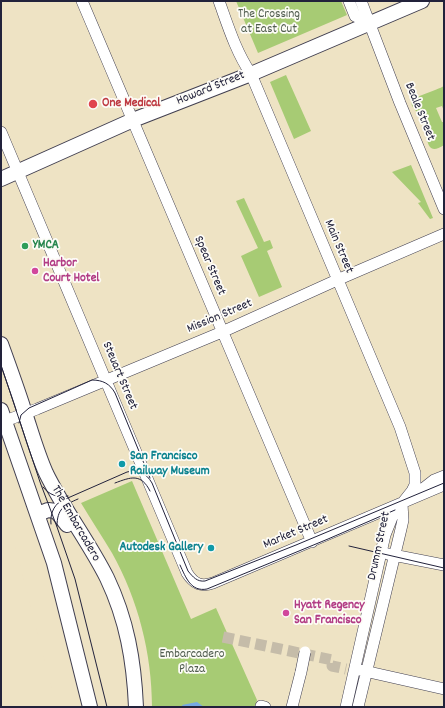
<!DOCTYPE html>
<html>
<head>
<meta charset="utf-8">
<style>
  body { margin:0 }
  #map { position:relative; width:445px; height:708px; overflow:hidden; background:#eee3c4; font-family:Dekko,sans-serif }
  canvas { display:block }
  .frame { position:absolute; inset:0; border:2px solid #22223b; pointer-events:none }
</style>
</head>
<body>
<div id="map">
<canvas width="445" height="708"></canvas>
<div class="frame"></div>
</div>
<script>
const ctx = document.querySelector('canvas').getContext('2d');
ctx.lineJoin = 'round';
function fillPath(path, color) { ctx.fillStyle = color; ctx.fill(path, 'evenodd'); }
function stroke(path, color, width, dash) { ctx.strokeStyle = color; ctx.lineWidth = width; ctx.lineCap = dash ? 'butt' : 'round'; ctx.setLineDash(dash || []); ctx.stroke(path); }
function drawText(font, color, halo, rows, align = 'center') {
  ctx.font = font + ' Dekko,sans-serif'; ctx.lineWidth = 3.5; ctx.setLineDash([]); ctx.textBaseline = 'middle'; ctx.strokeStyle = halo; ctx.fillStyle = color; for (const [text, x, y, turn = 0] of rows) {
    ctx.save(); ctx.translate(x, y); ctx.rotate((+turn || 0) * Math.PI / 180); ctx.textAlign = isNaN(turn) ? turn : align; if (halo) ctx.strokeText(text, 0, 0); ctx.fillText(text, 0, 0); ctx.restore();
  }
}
fillPath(new Path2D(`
  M236,1h105l6,14 -89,38z
  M286,75l25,56 -17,8 -24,-57z
  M444,86v25l-2,-5 -6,2 6,14h2v23c-19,13 -16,-9 -20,-20 -3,-7 -7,-13 -12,-19l-1,-5c3,-4 26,-11 33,-15z
  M411,165l22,53 -3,1 -12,-16 3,-1 -29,-30z
  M244,198l20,44 6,-2 3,8 -6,3 15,36 -23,10 -18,-41 17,-8 -22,-47z
  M132,481l59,138 25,-11 41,92 -2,7h-103c0,-53 -14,-108 -40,-154 -10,-17 -21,-33 -31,-50z`), '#a7cb74');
fillPath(new Path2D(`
  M197,702l7,5h-21l-1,-2z`), '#76aae3');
fillPath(new Path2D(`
  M1,509l13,32 43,166h-56z`), '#eee3c4');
stroke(new Path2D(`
  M223,637l110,23 -1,6 14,3`), '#c5bca9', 11, [11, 5.5]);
const minor = new Path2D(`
  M82,1l230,541
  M219,1c9,25 17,51 32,73l149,353 15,46v12l-3,6 -19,24 -8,20 -39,172
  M349,1l6,15 15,7
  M361,1l39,102 44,106
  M1,132l186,441c7,11 14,14 26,10l231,-98
  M5,421l32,-12 185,-77 115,-52 107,-46
  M420,491l14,-11 10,-4
  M388,554l56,11
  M360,670l84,19
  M261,706l4,1
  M292,707l9,-35
  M358,707l43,-178 2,-9 -1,-16`);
const major = new Path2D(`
  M1,179l132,-59 118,-46 171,-73
  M1,344c8,22 16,44 23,66 7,21 13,43 22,63 18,37 43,69 61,105 20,42 27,83 29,129
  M1,410l53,153 36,144
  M38,514l10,-4 8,1 11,14`);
stroke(minor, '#413f50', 12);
stroke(major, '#413f50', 16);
stroke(minor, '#fff', 11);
stroke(major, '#fff', 14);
stroke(new Path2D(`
  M1,365l39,117 17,45 18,52 32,128
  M19,423l2,-8 8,-7 63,-28c11,0 18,4 23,13l35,85
  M115,483c16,-6 26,-10 35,8
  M43,487c6,8 15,11 25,9
  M51,524c-1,-9 2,-18 10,-23l66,-29c12,-3 19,1 25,11l36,88c5,6 9,11 17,10l91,-36 148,-62
  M57,526c0,-17 7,-21 21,-27
  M349,546l95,22
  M180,565c6,13 11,27 27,24l121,-50 67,-29`), '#22223b', 1);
const minorBridge = new Path2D(`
  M301,672l4,-20`);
stroke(minorBridge, '#413f50', 12, []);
stroke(minorBridge, '#fff', 11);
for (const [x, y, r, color] of [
  [93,104,5,"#e0444e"],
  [25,246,4,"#2e9e5b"],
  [35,271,4,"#d1479c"],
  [122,464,4,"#0f9aa8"],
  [211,548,4,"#0f9aa8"],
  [286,613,4,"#d1479c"]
]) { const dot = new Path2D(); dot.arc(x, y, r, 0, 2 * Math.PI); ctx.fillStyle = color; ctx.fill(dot); stroke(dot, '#fdfcf7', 1.5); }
drawText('13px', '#515d4f', '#fdfcf7', [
  ["The Crossing",269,15],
  ["at East Cut",269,30],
  ["Embarcadero",192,655],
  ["Plaza",192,670]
]);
drawText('13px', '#22223b', '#fdfcf7', [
  ["Howard Street",211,89,-22],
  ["Beale Street",419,112,68],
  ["Main Street",338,247,67],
  ["Spear Street",209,266,67],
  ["Mission Street",220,317,-23],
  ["Steuart Street",119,376,67],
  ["The Embarcadero",75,524,60],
  ["Market Street",296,533,-23],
  ["Drumm Street",380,546,-78]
]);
drawText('bold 13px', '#be3a42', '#fdfcf7', [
  ["One Medical",102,104]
], 'left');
drawText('bold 13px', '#27864d', '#fdfcf7', [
  ["YMCA",33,246]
], 'left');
drawText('bold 13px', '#b23c85', '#fdfcf7', [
  ["Harbor",43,264],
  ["Court Hotel",43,279],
  ["Hyatt Regency",294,606],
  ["San Francisco",294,621]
], 'left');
drawText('bold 13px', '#0d838f', '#fdfcf7', [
  ["San Francisco",130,457],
  ["Railway Museum",130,472],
  ["Autodesk Gallery",203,548,"right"]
], 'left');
</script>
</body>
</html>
